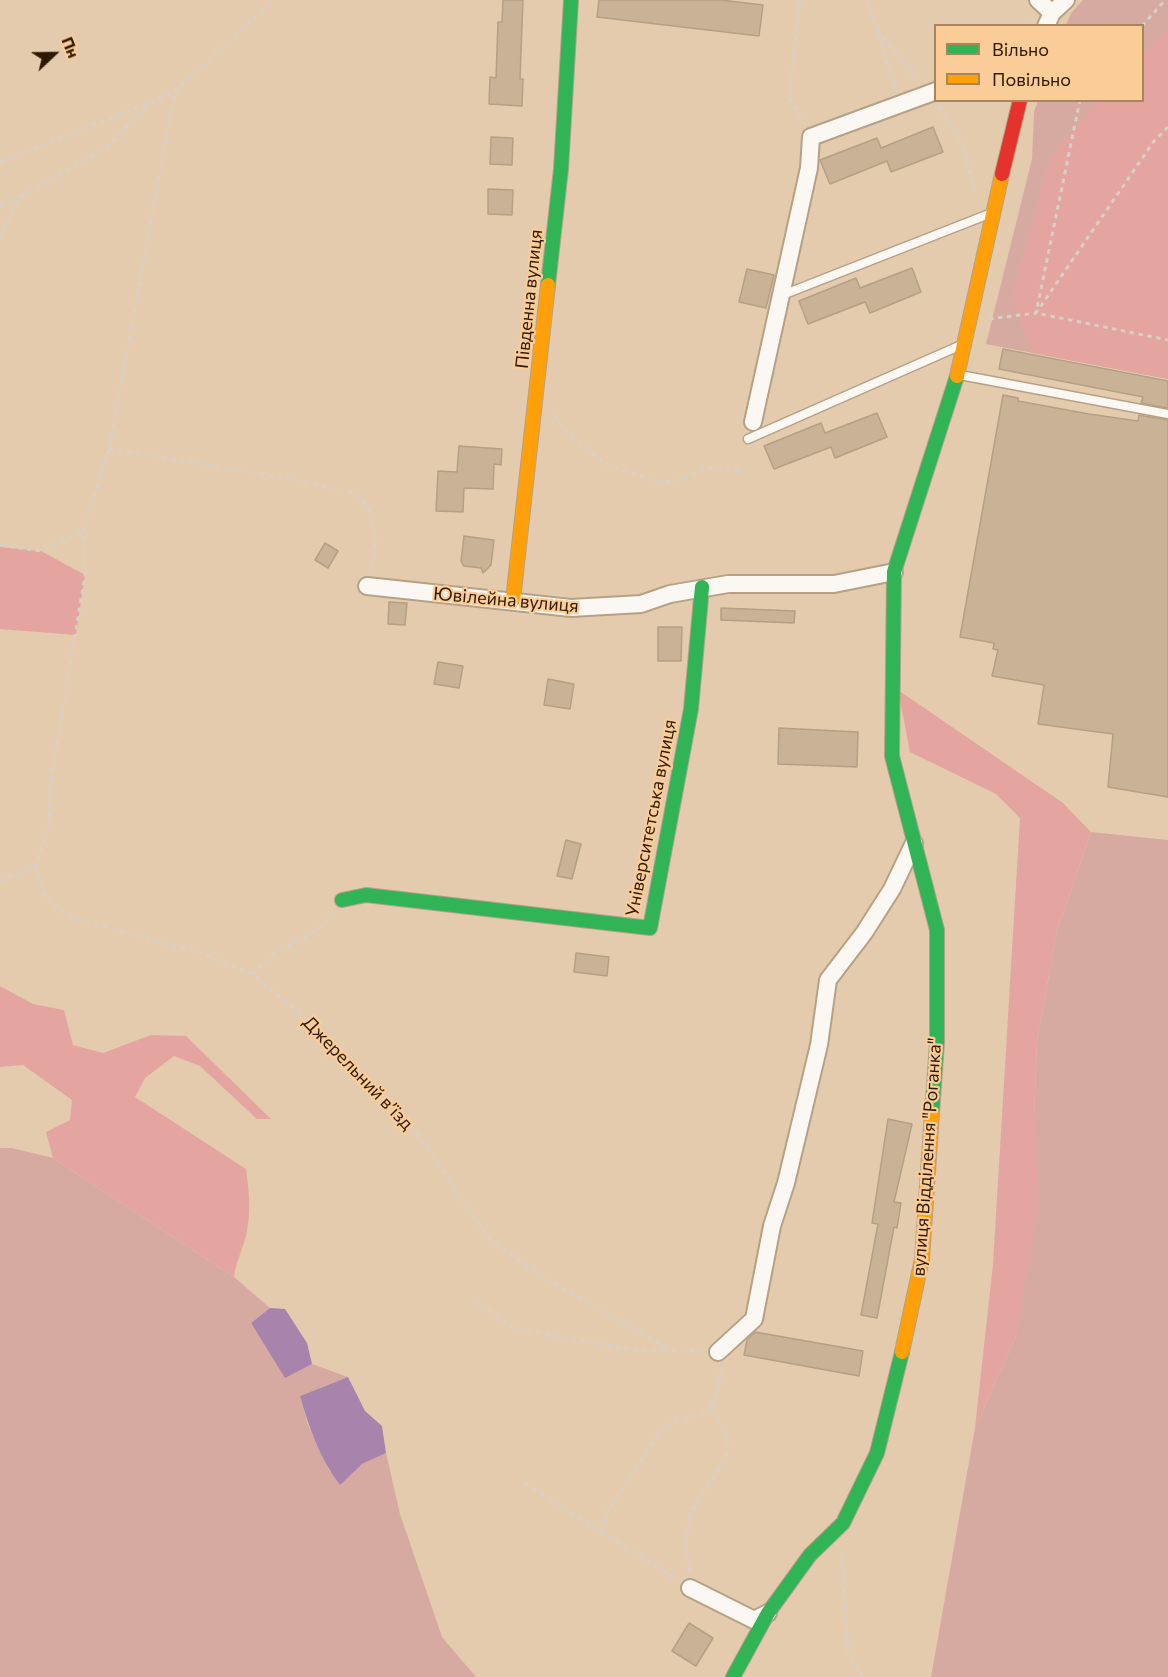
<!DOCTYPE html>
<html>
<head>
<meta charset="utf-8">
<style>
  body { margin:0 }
  #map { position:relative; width:1168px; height:1677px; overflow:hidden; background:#e4cbad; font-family:Commissioner,sans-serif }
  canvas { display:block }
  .legend { position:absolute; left:934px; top:24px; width:210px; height:78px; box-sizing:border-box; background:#facc97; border:2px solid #a9855b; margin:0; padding:8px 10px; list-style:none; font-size:18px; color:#2f1a00 }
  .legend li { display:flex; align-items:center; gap:12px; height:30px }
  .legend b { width:30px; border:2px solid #a9855b }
  .north { position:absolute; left:24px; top:24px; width:60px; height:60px; -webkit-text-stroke:4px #facc97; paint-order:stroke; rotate:68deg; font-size:16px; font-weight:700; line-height:24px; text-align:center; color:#2f1a00 }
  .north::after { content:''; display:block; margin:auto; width:21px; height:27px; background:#2f1a00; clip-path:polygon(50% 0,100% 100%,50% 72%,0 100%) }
</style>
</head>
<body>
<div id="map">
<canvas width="1168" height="1677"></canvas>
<ul class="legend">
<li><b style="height:8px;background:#30b455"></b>Вільно</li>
<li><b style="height:8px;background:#ff9f0a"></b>Повільно</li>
</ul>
<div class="north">Пн</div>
</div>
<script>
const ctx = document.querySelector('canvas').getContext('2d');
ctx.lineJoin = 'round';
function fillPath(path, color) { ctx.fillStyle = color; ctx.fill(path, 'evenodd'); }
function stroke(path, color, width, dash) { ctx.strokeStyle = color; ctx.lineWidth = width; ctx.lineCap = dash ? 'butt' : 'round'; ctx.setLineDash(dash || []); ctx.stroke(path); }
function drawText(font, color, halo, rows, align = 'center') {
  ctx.font = font + ' Commissioner,sans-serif'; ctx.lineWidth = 4.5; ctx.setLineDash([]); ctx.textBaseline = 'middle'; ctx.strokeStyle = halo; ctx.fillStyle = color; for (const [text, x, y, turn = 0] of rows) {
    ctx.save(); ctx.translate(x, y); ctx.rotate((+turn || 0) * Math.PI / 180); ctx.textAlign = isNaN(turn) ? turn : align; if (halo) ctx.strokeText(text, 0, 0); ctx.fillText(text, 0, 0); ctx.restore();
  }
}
fillPath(new Path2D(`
  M1083,0h85v379l-182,-35 46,-185 2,-47 4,-11 104,-1v-74l-76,-1 5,-12z
  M1091,832l77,8v837h-237l44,-249 41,-92 18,-217 3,-78 20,-110z
  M0,1148h12l41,10 181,119 36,31 -19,15 34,54 27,-13 36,13 -48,19 8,29 22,47 32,-8 24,-11 14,61 42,123 34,40h-476z`), '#d7aaa1');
fillPath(new Path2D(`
  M1168,29v350l-135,-26 -21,-54 38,-141 50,-57 42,-1 1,-44z
  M0,547l41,4 44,24 -9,60 -76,-6z
  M898,690l165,113 28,29 -34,99 -20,110 -3,78 4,86 -22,131 -41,92 18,-164 27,-446 -24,-24 -86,-42z
  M0,986l33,18 31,6 9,35 30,8 48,-18 35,1 85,83h-14l-57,-53 -26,-10 -29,22 -10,19 111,72c3,22 5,41 1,62 -3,16 -11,30 -13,46l-181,-119 -7,-26 24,-12 2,-20 -49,-35 -23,2z`), '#e4a5a0');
fillPath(new Path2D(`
  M270,1308l15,1 22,34 5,21 -27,14 -34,-55z
  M348,1377l17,34 17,15 4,27 -24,11 -22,21c-20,-26 -31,-57 -40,-89z`), '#a883ac');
const building = new Path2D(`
  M503,0h20l-3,79h3l-1,27 -33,-2 1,-27 6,1 2,-56h4z
  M599,0h122l42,5 -4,31 -162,-19z
  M933,127l10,25 -52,20 -4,-11 -57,23 -10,-24 57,-22 4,10z
  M491,137l22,1 -1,27 -22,-1z
  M488,189l25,1 -1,25 -24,-1z
  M912,268l9,24 -51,21 -5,-11 -57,22 -9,-23 57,-23 4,10z
  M747,269l27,6 -8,33 -27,-6z
  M1003,349l165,32v27l-27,-5 2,-6 -144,-28z
  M1003,395l15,3v3l71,13 49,7 1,-6 29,5v377l-60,-10 5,-53 -75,-10 6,-39 -52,-9 6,-26 -5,-1 1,-6 -34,-6z
  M877,413l10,24 -52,21 -4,-11 -57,22 -10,-23 57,-23 4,10z
  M459,446l43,3 -1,16 -7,-1 -1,25 -29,-1 -1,24 -27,-1 2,-40 19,1z
  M464,536l30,4 -3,25 -8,8 -2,-5 -17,-2 -3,-5z
  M325,543l13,8 -10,17 -13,-8z
  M389,602l18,1 -2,22 -17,-1z
  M721,608l74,3 -1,12 -73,-3z
  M658,627h24l-1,34h-23z
  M438,662l25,4 -4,22 -25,-4z
  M548,679l26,5 -4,25 -26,-4z
  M779,728l79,4 -1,35 -79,-3z
  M566,840l15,4 -9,35 -15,-3z
  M576,953l33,4 -2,19 -33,-4z
  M888,1119l24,5 -18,78 7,1 -4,25 -3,-1 -17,91 -16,-3 17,-91 -6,-1z
  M755,1332l108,19 -4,25 -115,-21 3,-15z
  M689,1623l24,15 -17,28 -24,-15z`);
fillPath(building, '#c9b296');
stroke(building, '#b5a085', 1.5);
const lane = new Path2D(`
  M780,296l209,-82
  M960,375l208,39
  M748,439l211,-93`);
const street = new Path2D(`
  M1038,0l14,13
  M1046,26l6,-13 14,-13
  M753,422l56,-254 2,-31 125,-46
  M367,586l204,22 70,-4 29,-10 58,-10h106l60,-12
  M718,1352l36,-33 18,-93 14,-43 33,-138 9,-65 36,-47 28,-44 22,-46
  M690,1588l64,32 14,-7`);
const fast = new Path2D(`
  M548,285l13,-116 10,-169
  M342,900l24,-5 284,33 41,-219 11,-122
  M932,1113l5,-70v-113l-45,-174 2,-184 63,-196
  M733,1677l35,-64 42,-58 33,-32 34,-70 25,-101`);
const slow = new Path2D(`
  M957,376l45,-202
  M513,600l35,-315
  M902,1352l20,-93 10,-146`);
const jam = new Path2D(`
  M1002,174l18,-74`);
stroke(lane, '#b6a186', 11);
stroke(street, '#b6a186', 20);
stroke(fast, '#b6a186', 16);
stroke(slow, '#b6a186', 16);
stroke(jam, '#b6a186', 16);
stroke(new Path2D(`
  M800,0l-11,97 16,28
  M868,0l28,90
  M1025,26l7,-8
  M1142,26l23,-26
  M877,30l40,50
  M938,106l24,35 14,55
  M1168,127l-14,14 -118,172 132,27
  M0,162l147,-58
  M0,206l17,-7
  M0,237l18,-39 88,-50 43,-44 26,-13 99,-91
  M989,319l47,-6 44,-213
  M554,415l10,15 42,34 52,18 23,-2 24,-12 34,3
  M109,449l177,29 71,16 11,14 8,30 -5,35
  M0,545l41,6 42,-20
  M35,866l9,31 26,20 134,37 48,20 45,37 107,103 86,126 68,46 113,64 32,1
  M0,881l35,-15 14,-40 1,-38 35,-213 -2,-44 26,-82 66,-358
  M252,974l22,-21 43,-22 14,-18
  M473,1300l39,27 120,23 20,1 13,-5
  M525,1483l153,97
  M603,1532l5,-22 55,-83c17,-10 35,-7 49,-20
  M842,1552l6,102 14,23
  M690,1572l-4,-26 4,-32 36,-56 2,-17 -16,-34 9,-33 -1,-7`), '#d8cfc6', 3, [4.5, 4.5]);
stroke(lane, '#fbf7f3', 8);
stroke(street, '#fbf7f3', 16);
stroke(fast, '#30b455', 14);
stroke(slow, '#ff9f0a', 14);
stroke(jam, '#e5322d', 14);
drawText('18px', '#2f1a00', '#facc97', [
  ["Південна вулиця",529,299,-84],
  ["Ювілейна вулиця",506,600,5],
  ["Університетська вулиця",651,818,-79],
  ["Джерельний в’їзд",358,1073,46],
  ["вулиця Відділення \"Роганка\"",927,1157,-86]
]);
</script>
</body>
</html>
